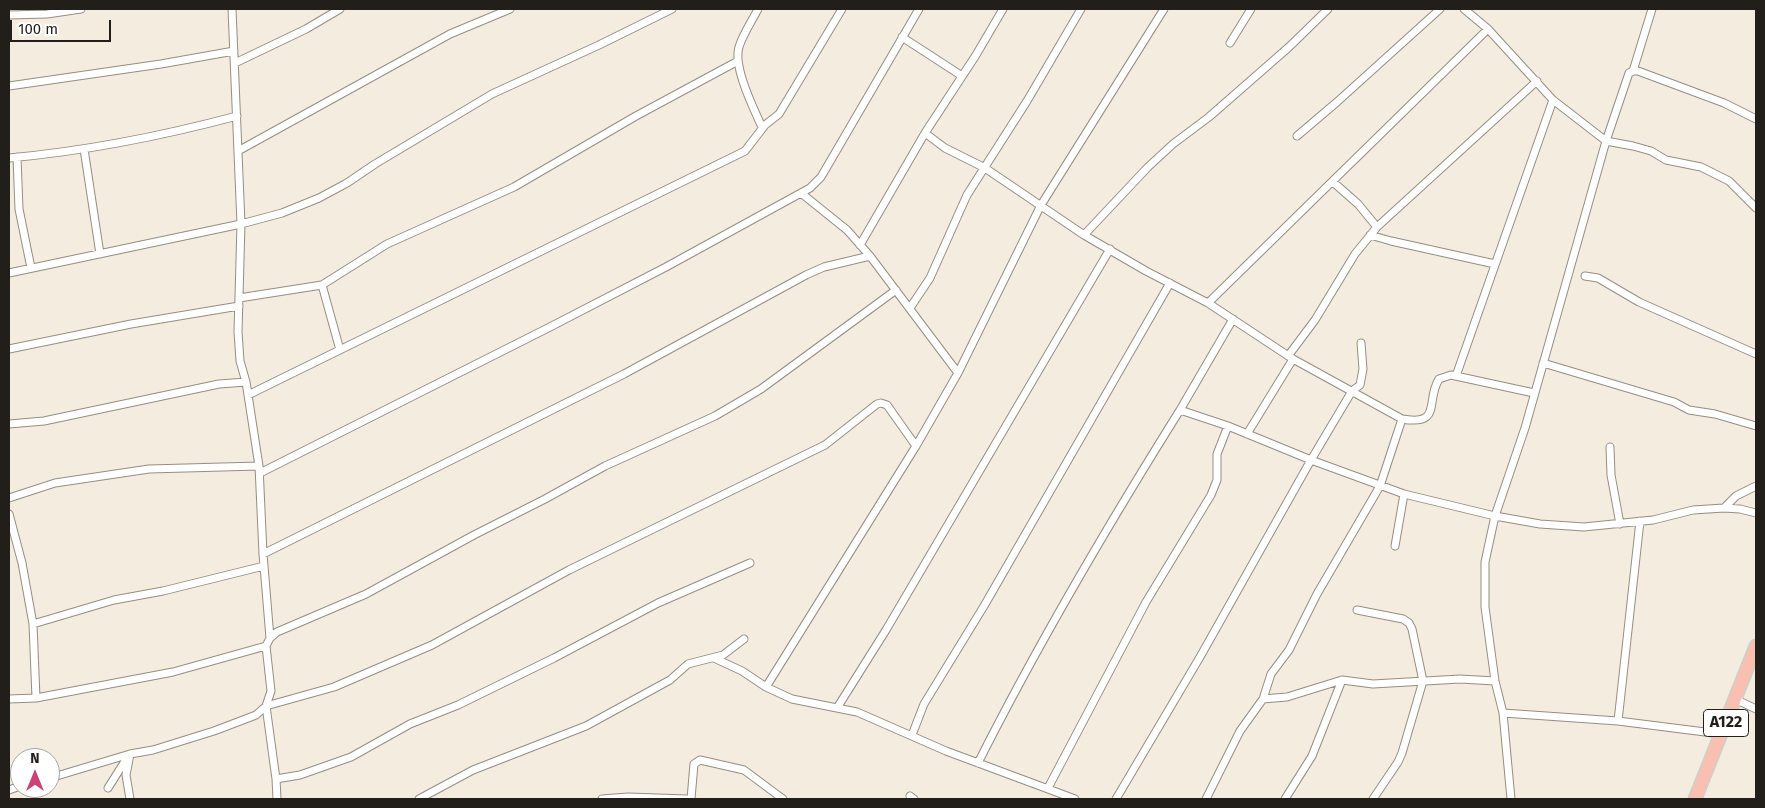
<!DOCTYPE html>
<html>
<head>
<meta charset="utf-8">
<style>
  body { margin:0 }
  #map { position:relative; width:1765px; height:808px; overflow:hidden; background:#f3ecdf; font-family:"Fira Sans",sans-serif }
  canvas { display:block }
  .frame { position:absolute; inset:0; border:10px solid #221f1b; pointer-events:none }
  .north { position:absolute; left:10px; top:748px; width:50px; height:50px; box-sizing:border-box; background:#fff; border:1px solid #a7a5a4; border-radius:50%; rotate:0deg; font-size:14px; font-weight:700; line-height:20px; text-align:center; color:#221f1b }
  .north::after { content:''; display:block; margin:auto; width:18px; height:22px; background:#cc4176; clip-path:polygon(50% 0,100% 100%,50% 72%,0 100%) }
  .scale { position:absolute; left:10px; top:20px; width:101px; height:22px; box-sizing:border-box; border:2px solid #221f1b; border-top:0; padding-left:6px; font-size:15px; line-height:18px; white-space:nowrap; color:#221f1b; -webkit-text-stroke:4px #fff; paint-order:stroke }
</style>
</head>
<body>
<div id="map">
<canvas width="1765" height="808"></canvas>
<div class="frame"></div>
<div class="north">N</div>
<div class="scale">100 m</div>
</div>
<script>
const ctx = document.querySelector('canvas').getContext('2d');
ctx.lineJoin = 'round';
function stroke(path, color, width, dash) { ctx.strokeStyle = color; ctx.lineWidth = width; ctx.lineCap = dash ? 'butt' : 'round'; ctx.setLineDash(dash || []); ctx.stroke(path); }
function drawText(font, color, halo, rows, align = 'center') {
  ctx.font = font + ' "Fira Sans",sans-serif'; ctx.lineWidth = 4; ctx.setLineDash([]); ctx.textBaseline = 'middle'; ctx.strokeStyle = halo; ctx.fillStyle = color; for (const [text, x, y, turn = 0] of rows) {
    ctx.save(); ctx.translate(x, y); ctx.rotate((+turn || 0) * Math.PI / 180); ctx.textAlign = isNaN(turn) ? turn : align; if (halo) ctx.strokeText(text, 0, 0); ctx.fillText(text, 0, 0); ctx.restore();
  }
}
const street = new Path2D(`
  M758,9c-6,12 -15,25 -19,38 -6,20 14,60 22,78h4
  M1464,9l24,20 65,71 53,41 27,5 18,5 15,9 35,7 28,14 27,27
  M9,15l38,-1 34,-5
  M902,37l60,39
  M1230,43l21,-34
  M235,63l71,-34 34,-20
  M1633,71h5l86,32 32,16
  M9,86l152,-22 73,-13
  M925,133l51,-78 27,-46
  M1297,136l40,-34 103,-93
  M84,149l16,105
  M238,151l212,-117 60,-25
  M17,157l2,52 12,59
  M9,158c77,-7 153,-22 228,-42
  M1333,182l25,22 19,23
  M801,193l46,37 23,26 88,117
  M1084,235l64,-68 25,-23 36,-27 80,-70 39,-38
  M1370,235l21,6 104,23
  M860,245l65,-112 20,15 40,20 99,67 62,36 62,32 85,56 109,60c41,7 23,-18 37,-40l12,-4 83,18
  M9,273l232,-49 -9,-215
  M1585,276l13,2 41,24 117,52
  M322,285l18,65
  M239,298l83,-13 65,-41 127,-57 122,-71 102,-55
  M1208,303l280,-274
  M910,308l20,-30 37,-83 60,-94 54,-92
  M9,349l122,-25 108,-18
  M1288,356l27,-36 40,-66 22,-27 160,-146
  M1543,363l131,39 15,8 26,4 41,12
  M1456,376l97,-276
  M248,395l497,-244 20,-26 14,-11 63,-105
  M1180,410l53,-91
  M9,424l35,-3 175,-37 27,-2
  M1247,434l46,-75
  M1610,447l1,28 9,49
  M260,473l290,-146 116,-60 144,-79 11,-11 98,-168
  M1380,486l22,-67
  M9,498l46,-15 94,-14 110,-3
  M1724,508l12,-12 20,-10
  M9,514l13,49 11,61 3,74
  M1395,546l9,-52
  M263,554l361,-180 182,-99 18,-8 46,-11
  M1357,610l46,9 6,4 3,6 11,52 -21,72 -4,9 -25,37
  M33,624l81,-24 49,-9 101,-25
  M270,638l-7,-84 -4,-88 -13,-84 -6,-21 -2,-29 3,-108 41,-11 37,-15 28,-15 28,-19 117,-70 107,-49 73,-36
  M266,646l5,45 -5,15 10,73 1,20
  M714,658l28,13 24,16 26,12 65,13 89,39 129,48
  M1342,680l31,4 87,-5 35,2
  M766,687l150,-241 42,-73 83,-168 123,-196
  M9,699l27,-1 137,-26 93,-26 4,-8 7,-6 89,-38 108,-59 71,-36 60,-33 110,-50 46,-27 135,-99
  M1263,699l8,-25 18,-24 28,-56 63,-108
  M1735,699l21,10
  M837,708l49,-78 224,-381
  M1503,713l-8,-32 -10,-74v-45l10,-46 30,-88 81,-287 23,-68 4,-2 19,-62
  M1618,721l22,-200
  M912,735l12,-31 60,-98 186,-323
  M130,754l-4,21 4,24
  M978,763c61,-121 130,-238 202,-353l48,16 83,34 41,-69 8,-6 3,-16 -2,-26
  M50,778l80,-24 23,-4 61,-19 42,-16 10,-9 68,-19 98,-42 137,-75 256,-125 52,-41 4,-1 6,2 29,41
  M276,779l24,-4 51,-18 59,-33 48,-19 96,-47 104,-55 92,-40
  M108,788l19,-30
  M1048,788l98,-186 65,-107 6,-15v-26l11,-28
  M9,790l11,-4
  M910,796l4,3
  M419,799l54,-29 113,-44 84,-46 18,-16 35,-9 21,-16
  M602,799l26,-2 59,2
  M691,799l3,-35 6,-4 44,10 39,29
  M1116,799l84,-142 111,-197 93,34 91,22 45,8 44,3 69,-7 40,-10 31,-2 16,1 16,4
  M1206,799l34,-68 23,-32 24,-2 55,-17 -30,76 -27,43
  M1511,799l-8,-86 115,8 103,13`);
const highway = new Path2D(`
  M1695,799l61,-153`);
stroke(street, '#958e83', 9);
stroke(highway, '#cececd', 15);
stroke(street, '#fff', 7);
stroke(highway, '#f9bfb0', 12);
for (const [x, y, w] of [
  [1726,723,45]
]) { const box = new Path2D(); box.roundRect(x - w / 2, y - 13.5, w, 27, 4); ctx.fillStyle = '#fff'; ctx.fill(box); stroke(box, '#221f1b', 1); }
drawText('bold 16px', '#221f1b', null, [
  ["A122",1726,723]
]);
</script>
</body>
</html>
